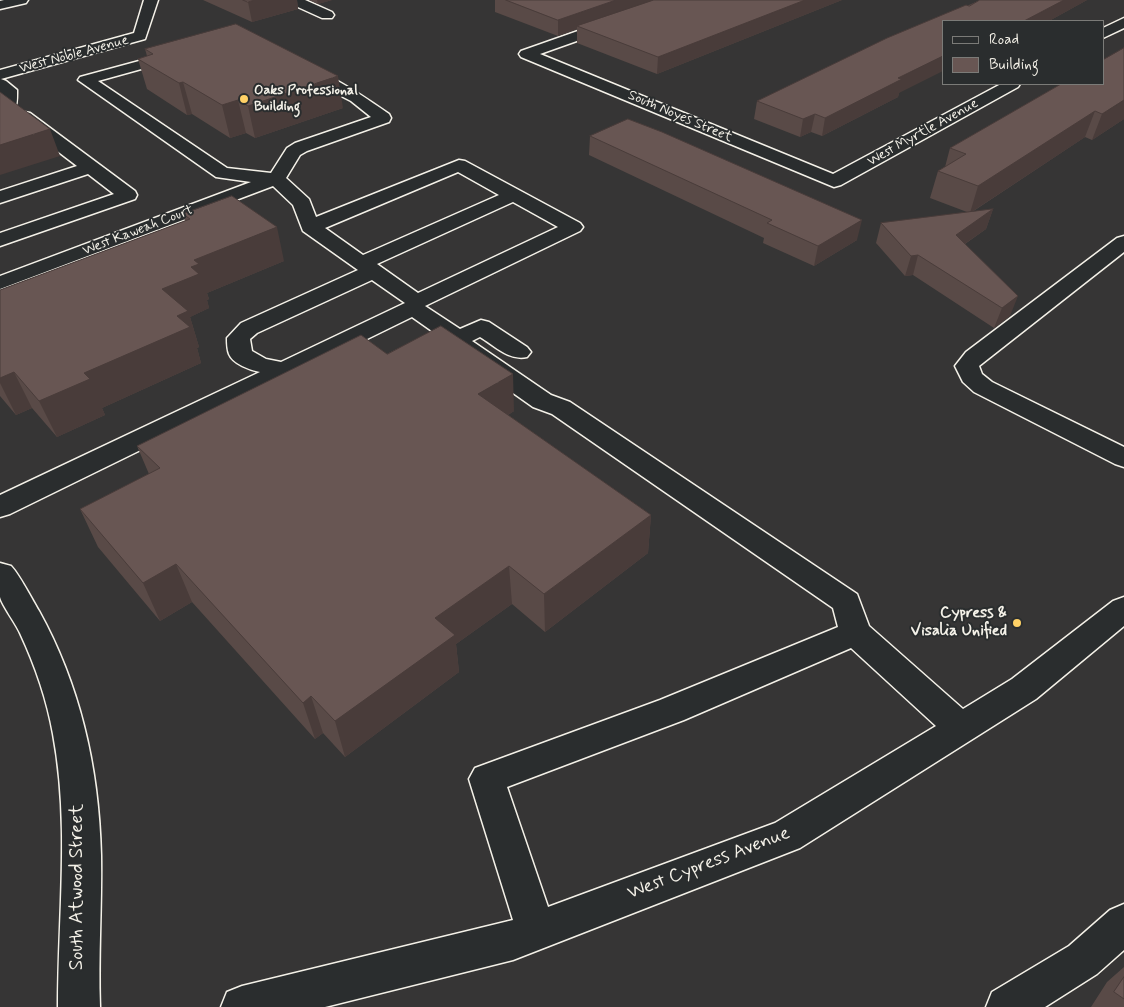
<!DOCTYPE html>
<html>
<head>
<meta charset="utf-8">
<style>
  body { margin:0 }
  #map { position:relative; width:1124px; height:1007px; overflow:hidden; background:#363535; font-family:Mynerve,sans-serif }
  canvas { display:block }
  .legend { position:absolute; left:942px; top:20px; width:162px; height:65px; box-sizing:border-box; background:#2a2d2e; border:1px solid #7b7b78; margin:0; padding:6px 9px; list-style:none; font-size:15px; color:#f4f1e8 }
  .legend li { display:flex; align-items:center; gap:10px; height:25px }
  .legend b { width:25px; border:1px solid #7b7b78 }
</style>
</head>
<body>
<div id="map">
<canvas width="1124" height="1007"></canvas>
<ul class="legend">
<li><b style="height:6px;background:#2a2d2e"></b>Road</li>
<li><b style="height:14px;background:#685653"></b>Building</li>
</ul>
</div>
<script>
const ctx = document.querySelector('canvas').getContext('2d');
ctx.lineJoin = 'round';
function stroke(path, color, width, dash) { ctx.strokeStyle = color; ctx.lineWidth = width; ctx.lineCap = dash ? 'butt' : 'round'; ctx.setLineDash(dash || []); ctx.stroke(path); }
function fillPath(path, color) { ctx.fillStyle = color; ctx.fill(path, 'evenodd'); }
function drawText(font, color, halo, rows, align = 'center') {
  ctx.font = font + ' Mynerve,sans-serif'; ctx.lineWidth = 4; ctx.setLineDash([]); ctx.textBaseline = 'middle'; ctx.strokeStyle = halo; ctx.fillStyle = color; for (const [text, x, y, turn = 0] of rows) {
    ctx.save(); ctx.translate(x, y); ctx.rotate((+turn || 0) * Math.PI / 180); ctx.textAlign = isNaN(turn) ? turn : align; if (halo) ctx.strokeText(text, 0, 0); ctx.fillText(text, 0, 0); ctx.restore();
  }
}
const minor = new Path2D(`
  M144,0h14l-13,39 -144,40 5,2 11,9c0,18 1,19 -17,24v-44l134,-37z
  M287,0h18l27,12 2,3 -2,3h-10l-33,-15z
  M666,0h20l-2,3 -144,51 293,120 168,-90h19l-2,3 -177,98 -7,2 -313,-130 -2,-3 2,-3z
  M1124,18v10l-21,10v-10z
  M176,51l5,1 2,3 -2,3 -83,23 129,87 44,5 16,-25 8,-5 76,-26 -20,-16 -49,-25 -3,-3 3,-3c18,-5 71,33 87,44l2,4 -2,4 -82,29 -7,4 -14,23 23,21 7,18 143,-57 6,1 115,62 3,4 -3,4 -155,75 35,23 21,-9 8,2 38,25 4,5 -4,5c-18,4 -32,-11 -47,-20l-8,4 79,54 19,7 287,192 12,32 94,83 49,-30 101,-78 11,-4v29l-88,73 -236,149 -287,112 -188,47h-104l6,-15 15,-6 271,-66 -44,-141 6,-11 185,-68 178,-73 -5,-19 -281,-194 -19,-7 -78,-55 -6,-9 -37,-26 -402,197 -10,3v-22l260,-123c-10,-2 -27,-8 -31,-18 -2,-5 -2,-11 -2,-16l14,-15 117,-53 -55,-39 -10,-26 -20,-19 -273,103v-13l251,-94 -35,-5 -138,-97 2,-3zM458,172l41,23 -136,60 -38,-27zM513,202l45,25 -140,66 -41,-29zM372,280l33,23 -124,59 -15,-3 -14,-8 -2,-12 7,-6zM851,648l85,78 -161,97 -227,84 -41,-120 177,-67z
  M24,112l6,1 105,78 2,4 -2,4 -135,47v-13l114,-39 -26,-20 -88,29v-12l77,-25 -59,-45 -2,-4 2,-4z
  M1124,236v16l-145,114 3,8 10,8 132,65v20l-9,-3 -141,-72 -11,-10 -8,-16 11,-14 151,-114z
  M0,563c3,1 8,2 11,3 8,8 22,35 28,45 42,76 60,159 62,244 1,51 -3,101 -1,152h-42c0,-92 12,-182 -5,-273 -6,-34 -18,-69 -33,-101 -4,-9 -18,-28 -20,-36 0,-10 0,-24 0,-34z
  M1124,904v46l-27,24 -52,33h-59l6,-15 77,-46 41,-36z`);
const major = new Path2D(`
  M4,0h24l-2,3 -26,6v-8z`);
stroke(minor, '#f4f1e8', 3);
stroke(major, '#f4f1e8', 3);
fillPath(minor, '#2a2d2e');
fillPath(major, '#2a2d2e');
fillPath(new Path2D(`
  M203,0h94l1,9 -46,13z
  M309,0h23l-14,4z
  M495,0h347l-185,74 -80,-31v-14l-19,7 -63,-24z
  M980,0h107l-38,21h-106l-44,72 -1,4 -76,39 -11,-4 -11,5 -46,-18 3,-18z
  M145,49l198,59 -88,30 -9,-5 -16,5 -38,-24 -5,1 -40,-26 -9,-30 9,-3z
  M1061,84l63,35 -32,21 -7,-3 -113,75 21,-3 -7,20 -21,15 45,72 -16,12 -81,-53 -8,1 -29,-33 5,-20 86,-11 -37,-14 8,-27 7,-4 5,-19z
  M590,136l267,104 -43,26 -51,-23 1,-5 -175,-83z
  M183,214l101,47 -77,32 2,6 -2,1 2,8 -19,9 9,30 -2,1 4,15 -99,45 3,7 -48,22 -25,-29 -16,7 -16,-19v-106l185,-69z
  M387,354l127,57 -6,4 143,100 -3,38 -103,79 -33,-28 -56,40 3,28 -114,85 -22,-24 -8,6 -123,-137 -32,19 -62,-74 -18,-38 69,-35 -12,-28z
  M1124,967v40h-33l16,-25z`), '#594a47');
fillPath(new Path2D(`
  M255,0h42l1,9 -46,13 -4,-20z
  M317,0h15l-14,4z
  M616,0h44l-83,26v3l-19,7v-16z
  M805,0h37l-185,74 1,-17z
  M1064,0h23l-38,21h-25z
  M943,56v15l-44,22 -1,4 -76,39 3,-18 73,-40z
  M338,76l5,32 -88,30 -7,-32z
  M183,82l9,32 -5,1 -8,-32z
  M238,100l8,33 -16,5 -8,-33z
  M1124,100v19l-32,21 10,-26z
  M1095,111l-10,26 -115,76 8,-27z
  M815,114l-4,18 -11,5 3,-18z
  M50,129l10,27 -60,19v-30z
  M993,209l-7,20 -36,25 6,-19z
  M862,220l-5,20 -43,26 4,-20z
  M277,227l7,34 -77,32 2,6 -2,1 2,8 -19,9 9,30 -2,1 4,15 -99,45 3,7 -48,22 -18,-36 45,-28 78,-84 29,-22 3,-7z
  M918,255l-5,20 -8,1 6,-20z
  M1018,296l-8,20 -16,12 8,-20z
  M14,372l18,36 -16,7 -16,-32v-5z
  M513,374l1,37 -33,20 -3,-37z
  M651,515l-3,38 -103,79 -1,-38z
  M176,564l16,38 -32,19 -17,-38z
  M509,566l3,38 -56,40 3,28 -114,85 -10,-36 100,-103z
  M311,696l12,37 -8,6 -12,-36z`), '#493c3a');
const building = new Path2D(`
  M243,0h12l-7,2z
  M506,0h110l-58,20z
  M654,0h151l-147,57 -81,-31z
  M980,0h84l-40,21h-81v35l-45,22 4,1 -77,39 -10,-4 -12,5 -46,-18 130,-63 79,-33 3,1z
  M236,24l102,52 -90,30 -10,-6 -16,5 -39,-23 -4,1 -41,-24 15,-5 -8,-5z
  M1124,48v52l-22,14 -7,-3 -117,75 -40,-15 28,-17 -16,-6 111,-64h42v-24z
  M0,92l50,37 -50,16z
  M628,119l34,13 200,88 -44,26 -51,-23 5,-3 -182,-84z
  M232,196l45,31 -83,33 5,4 -8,3 8,7 -37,15 26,22 -11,5 13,11 -106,46 6,6 -51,22 -25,-29 -14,6v-88l190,-71 -7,-5z
  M993,209l-37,26 62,61 -16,12 -84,-53 -7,1 -30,-33z
  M441,326l72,48 -35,20 173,121 -107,79 -35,-28 -74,52 20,17 -120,86 -24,-25 -8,7 -127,-139 -33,19 -63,-74 80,-41 -23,-22 224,-111 26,19z
  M1124,977v22l-10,-7z`);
fillPath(building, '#685653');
stroke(building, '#493c3a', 1);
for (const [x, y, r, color] of [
  [244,99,5,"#ffd166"],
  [1017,623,5,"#ffd166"]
]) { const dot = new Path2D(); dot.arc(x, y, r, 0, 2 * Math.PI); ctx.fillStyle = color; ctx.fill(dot); stroke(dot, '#2a2d2e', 2); }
drawText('14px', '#f4f1e8', '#2a2d2e', [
  ["West Noble Avenue",74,55,-15],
  ["South Noyes Street",680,117,23],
  ["West Myrtle Avenue",923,133,-29],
  ["West Kaweah Court",138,231,-21]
]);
drawText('bold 14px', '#f4f1e8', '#2a2d2e', [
  ["Oaks Professional",254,91],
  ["Building",254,107]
], 'left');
drawText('bold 16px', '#f4f1e8', '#2a2d2e', [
  ["Cypress &",1007,614],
  ["Visalia Unified",1007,632]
], 'right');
drawText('19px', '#f4f1e8', '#2a2d2e', [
  ["West Cypress Avenue",709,864,-21],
  ["South Atwood Street",78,887,-90]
]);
</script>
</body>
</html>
